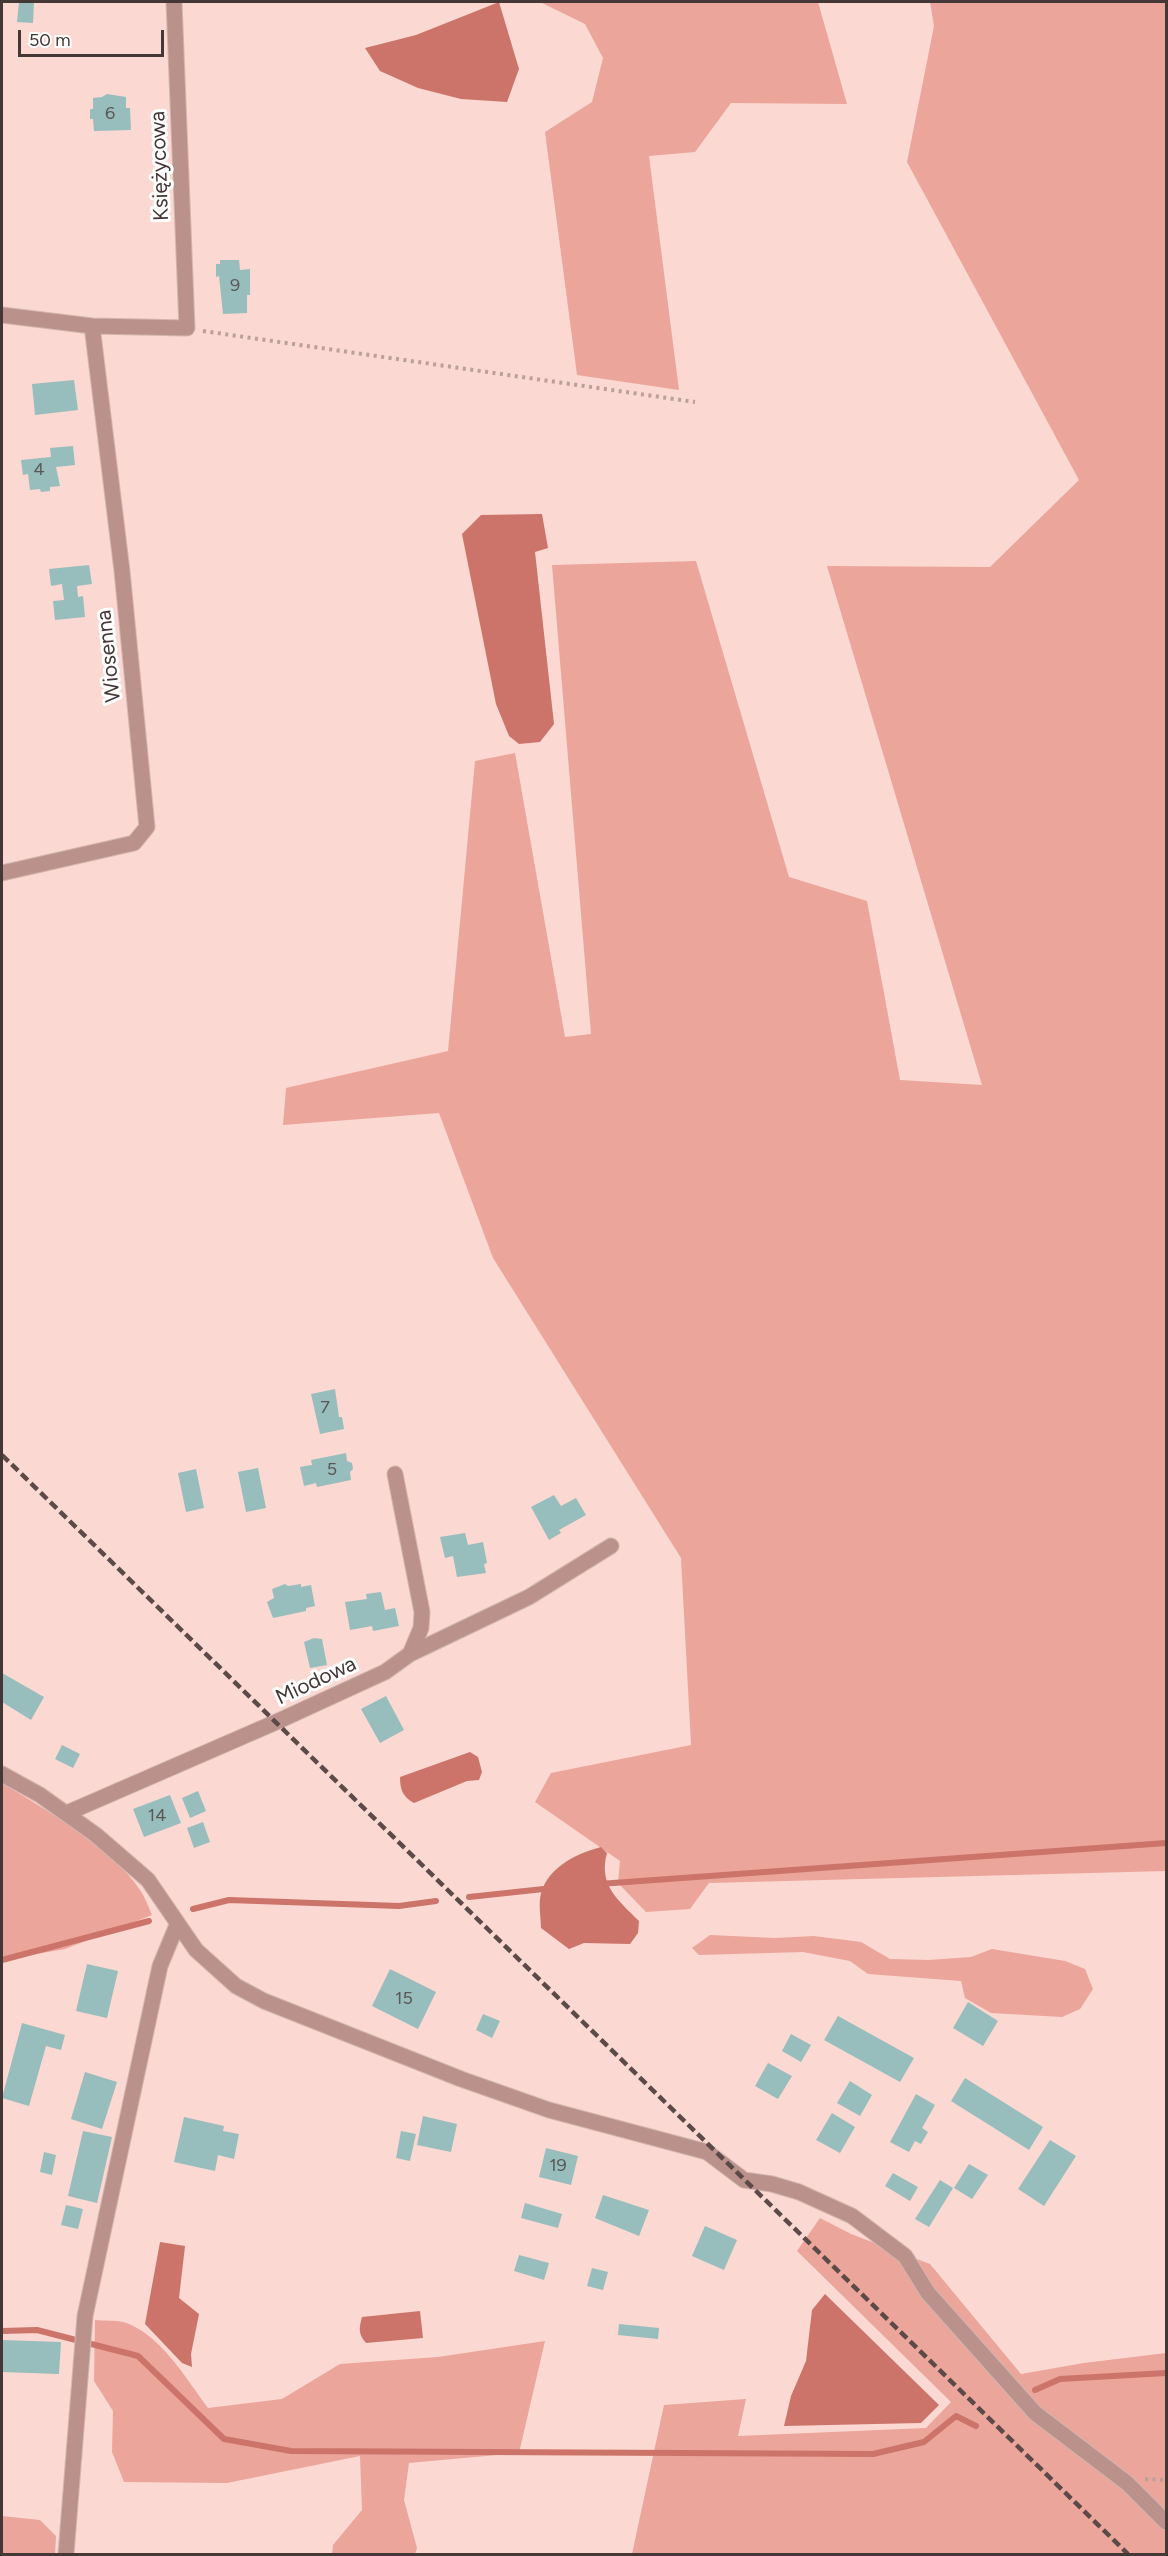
<!DOCTYPE html>
<html>
<head>
<meta charset="utf-8">
<style>
  body { margin:0 }
  #map { position:relative; width:1168px; height:2556px; overflow:hidden; background:#fbd8d2; font-family:Figtree,sans-serif }
  canvas { display:block }
  .frame { position:absolute; inset:0; border:3px solid #453735; pointer-events:none }
  .scale { position:absolute; left:18px; top:30px; width:146px; height:27px; box-sizing:border-box; border:3px solid #453735; border-top:0; padding-left:8px; font-size:18px; line-height:21px; white-space:nowrap; color:#453735; -webkit-text-stroke:4px #fff; paint-order:stroke }
</style>
</head>
<body>
<div id="map">
<canvas width="1168" height="2556"></canvas>
<div class="frame"></div>
<div class="scale">50 m</div>
</div>
<script>
const ctx = document.querySelector('canvas').getContext('2d');
ctx.lineJoin = 'round';
function fillPath(path, color) { ctx.fillStyle = color; ctx.fill(path, 'evenodd'); }
function stroke(path, color, width, dash) { ctx.strokeStyle = color; ctx.lineWidth = width; ctx.lineCap = dash ? 'butt' : 'round'; ctx.setLineDash(dash || []); ctx.stroke(path); }
function drawText(font, color, halo, rows, align = 'center') {
  ctx.font = font + ' Figtree,sans-serif'; ctx.lineWidth = 6; ctx.setLineDash([]); ctx.textBaseline = 'middle'; ctx.strokeStyle = halo; ctx.fillStyle = color; for (const [text, x, y, turn = 0] of rows) {
    ctx.save(); ctx.translate(x, y); ctx.rotate((+turn || 0) * Math.PI / 180); ctx.textAlign = isNaN(turn) ? turn : align; if (halo) ctx.strokeText(text, 0, 0); ctx.fillText(text, 0, 0); ctx.restore();
  }
}
fillPath(new Path2D(`
  M540,2h278l29,102 -116,-1 -36,49 -46,4 30,234 -102,-15 -32,-243 47,-30 11,-44 -18,-34z
  M930,2h236v1869l-457,12 -19,26 -44,3 -28,-29 2,-22 -85,-59 16,-29 140,-28 -10,-187 -188,-300 -54,-145 -156,12 3,-37 162,-37 27,-290 40,-8 50,284 26,-3 -39,-469 144,-4 93,316 78,24 33,179 82,5 -155,-519 163,1 89,-87 -172,-318 27,-136z
  M2,1783c41,25 113,67 138,107 5,7 8,16 12,25l-87,34 -63,11z
  M710,1935l65,3 39,-2 47,6 29,17 39,1 42,-3 21,-8 73,12 20,8 8,20 -13,20 -18,8 -71,-4 -26,-15 -4,-17 -93,-7 -18,-13 -47,-9 -104,3 -7,-7z
  M820,2218l31,16 79,30 91,110 63,-11 82,-10v201h-534l32,-149 82,-6 -8,37 188,-8 25,-26 -154,-151z
  M95,2320c9,1 20,0 28,2 36,10 64,58 85,86l74,-9 58,-35 98,-7 107,-16 -26,112 -110,10 -5,37 13,48 -2,6h-83l1,-9 29,-35 -2,-54 -133,27 -103,-1 -12,-30 1,-41 -19,-30z
  M2,2516l38,4 16,16 -1,18h-53z`), '#eba59a');
fillPath(new Path2D(`
  M499,2l20,67 -12,33 -46,-3 -43,-11 -38,-17 -15,-23 51,-13z
  M542,514l6,34 -13,4 19,172 -14,18 -21,2 -10,-8 -13,-32 -34,-170 19,-19z
  M470,1752l8,5 4,15 -3,8 -12,1 -53,22c-11,-6 -14,-13 -14,-26z
  M601,1847l6,6c-9,32 11,47 32,68l-1,12 -8,11 -46,-1 -15,6 -28,-21c0,-9 -2,-19 -1,-29 4,-30 35,-45 61,-52z
  M160,2242l25,4 -6,52 20,16 -8,40 1,13 -10,-4 -37,-39z
  M825,2294l114,111 -18,18 -137,3 7,-30 15,-35 6,-51z
  M420,2311l3,27 -57,5c-8,-9 -7,-15 -4,-26z`), '#cc7469');
stroke(new Path2D(`
  M599,1884l567,-41
  M469,1897l84,-9
  M193,1909l36,-9 170,6 37,-5
  M2,1960l147,-39
  M2,2331l35,-1 101,26 86,83 67,12 582,3 51,-12 32,-26 20,10
  M1035,2390l25,-11 106,-6`), '#cc7469', 6);
fillPath(new Path2D(`
  M19,2h15l-1,21 -16,-1z
  M107,94l19,3v11h4l1,22 -37,1 -1,-12h-3v-10h3v-11l9,-1z
  M220,260h19l1,10 10,-1v26h-3v18l-24,1 -4,-38 -3,1v-13h4z
  M74,380l4,30 -43,5 -3,-31z
  M73,446l2,19 -19,2 4,19 -10,1v4l-9,1 -1,-3 -10,1 -2,-16 -5,1 -2,-15 30,-3 -1,-9z
  M89,565l3,19 -15,2 1,11 5,-1 2,21 -30,3 -2,-19 11,-1 -2,-16 -11,2 -2,-17z
  M335,1389l4,28h3l2,12 -24,5 -9,-40z
  M346,1453l1,8 5,2 1,6 -3,3 1,8 -34,7 -1,-4 -12,3 -4,-19 12,-2 -1,-5z
  M258,1468l8,40 -20,4 -8,-40z
  M196,1469l8,39 -18,4 -8,-39z
  M554,1495l7,11 15,-8 10,17 -27,15 2,3 -12,7 -18,-33z
  M465,1533l3,12 15,-3 4,21 -3,1 2,9 -29,4 -4,-21 -8,2 -5,-21z
  M285,1584l3,2 13,-2v3l10,-2 4,21 -9,2v3l-33,7 -6,-16 7,-4 -2,-9z
  M381,1592l4,18 10,-2 4,18 -26,5 -1,-5 -22,4 -5,-28 22,-3 -1,-5z
  M314,1638l8,1 5,26 -17,3 -6,-26z
  M2,1673l42,24 -13,23 -29,-18z
  M386,1696l18,34 -24,13 -19,-34z
  M62,1745l18,9 -7,14 -18,-9z
  M198,1791l8,20 -16,7 -8,-20z
  M170,1795l11,28 -37,14 -11,-28z
  M203,1822l7,20 -16,6 -7,-20z
  M87,1964l31,7 -11,47 -31,-7z
  M390,1969l46,23 -18,37 -46,-23z
  M968,2002l30,19 -15,25 -30,-18z
  M483,2014l17,7 -8,17 -16,-8z
  M838,2016l76,42 -14,24 -76,-42z
  M22,2023l43,12 -4,15 -15,-4 -17,60 -27,-8z
  M791,2034l20,11 -10,17 -19,-11z
  M768,2063l24,13 -14,23 -23,-13z
  M85,2072l32,10 -15,47 -31,-10z
  M965,2078l78,49 -14,23 -78,-49z
  M850,2081l22,14 -12,21 -23,-13z
  M916,2094l19,11 -13,23 6,4 -7,12 -6,-3 -6,11 -19,-10z
  M832,2113l23,14 -15,26 -24,-13z
  M423,2116l34,8 -6,28 -34,-7z
  M184,2117l40,9 -1,5 16,3 -5,25 -16,-4 -3,16 -41,-9z
  M83,2131l29,6 -15,66 -29,-7z
  M401,2131l15,3 -6,27 -14,-3z
  M1050,2140l26,16 -32,50 -26,-17z
  M546,2148l32,8 -7,29 -32,-8z
  M44,2152l12,3 -4,20 -12,-3z
  M969,2164l19,11 -16,24 -18,-11z
  M893,2173l25,14 -8,14 -25,-15z
  M940,2180l13,8 -24,39 -14,-8z
  M603,2195l46,15 -10,26 -44,-18z
  M525,2203l37,11 -4,14 -37,-10z
  M66,2205l17,4 -5,20 -17,-4z
  M705,2226l32,14 -13,30 -32,-14z
  M519,2255l30,8 -5,17 -30,-9z
  M592,2268l16,4 -5,18 -16,-4z
  M619,2324l40,4 -1,11 -40,-4z
  M2,2340l59,2 -2,32 -57,-2z`), '#97bdbc');
const minor = new Path2D(`
  M2,315l90,11 95,2 -13,-326
  M2,873l132,-30 13,-16 -25,-256 -30,-245
  M410,1654l119,-57 82,-51
  M2,1774l38,21 56,40 52,45 48,70 40,36 28,15 197,78 88,31 158,42 37,28 28,4 27,8 53,24 53,40 23,37 107,120 92,70 39,39
  M67,1813l207,-90 111,-51 25,-18 11,-26 1,-16 -27,-138
  M66,2554l19,-238 75,-350 17,-41`);
stroke(minor, '#d3b5af', 17);
stroke(new Path2D(`
  M203,331l492,71
  M1145,2479l21,1`), '#bb9f9a', 4, [3, 4.5]);
stroke(minor, '#ba928b', 15);
stroke(new Path2D(`
  M2,1455l1126,1099`), '#5b4a48', 4.5, [9, 4.5]);
drawText('18px', '#5a5857', null, [
  ["6",110,114],
  ["9",235,286],
  ["4",39,470],
  ["7",325,1408],
  ["5",332,1470],
  ["14",157,1816],
  ["15",404,1999],
  ["19",558,2166]
]);
drawText('21px', '#453735', '#fff', [
  ["Księżycowa",160,166,-92],
  ["Wiosenna",109,656,-96],
  ["Miodowa",316,1681,-25]
]);
</script>
</body>
</html>
